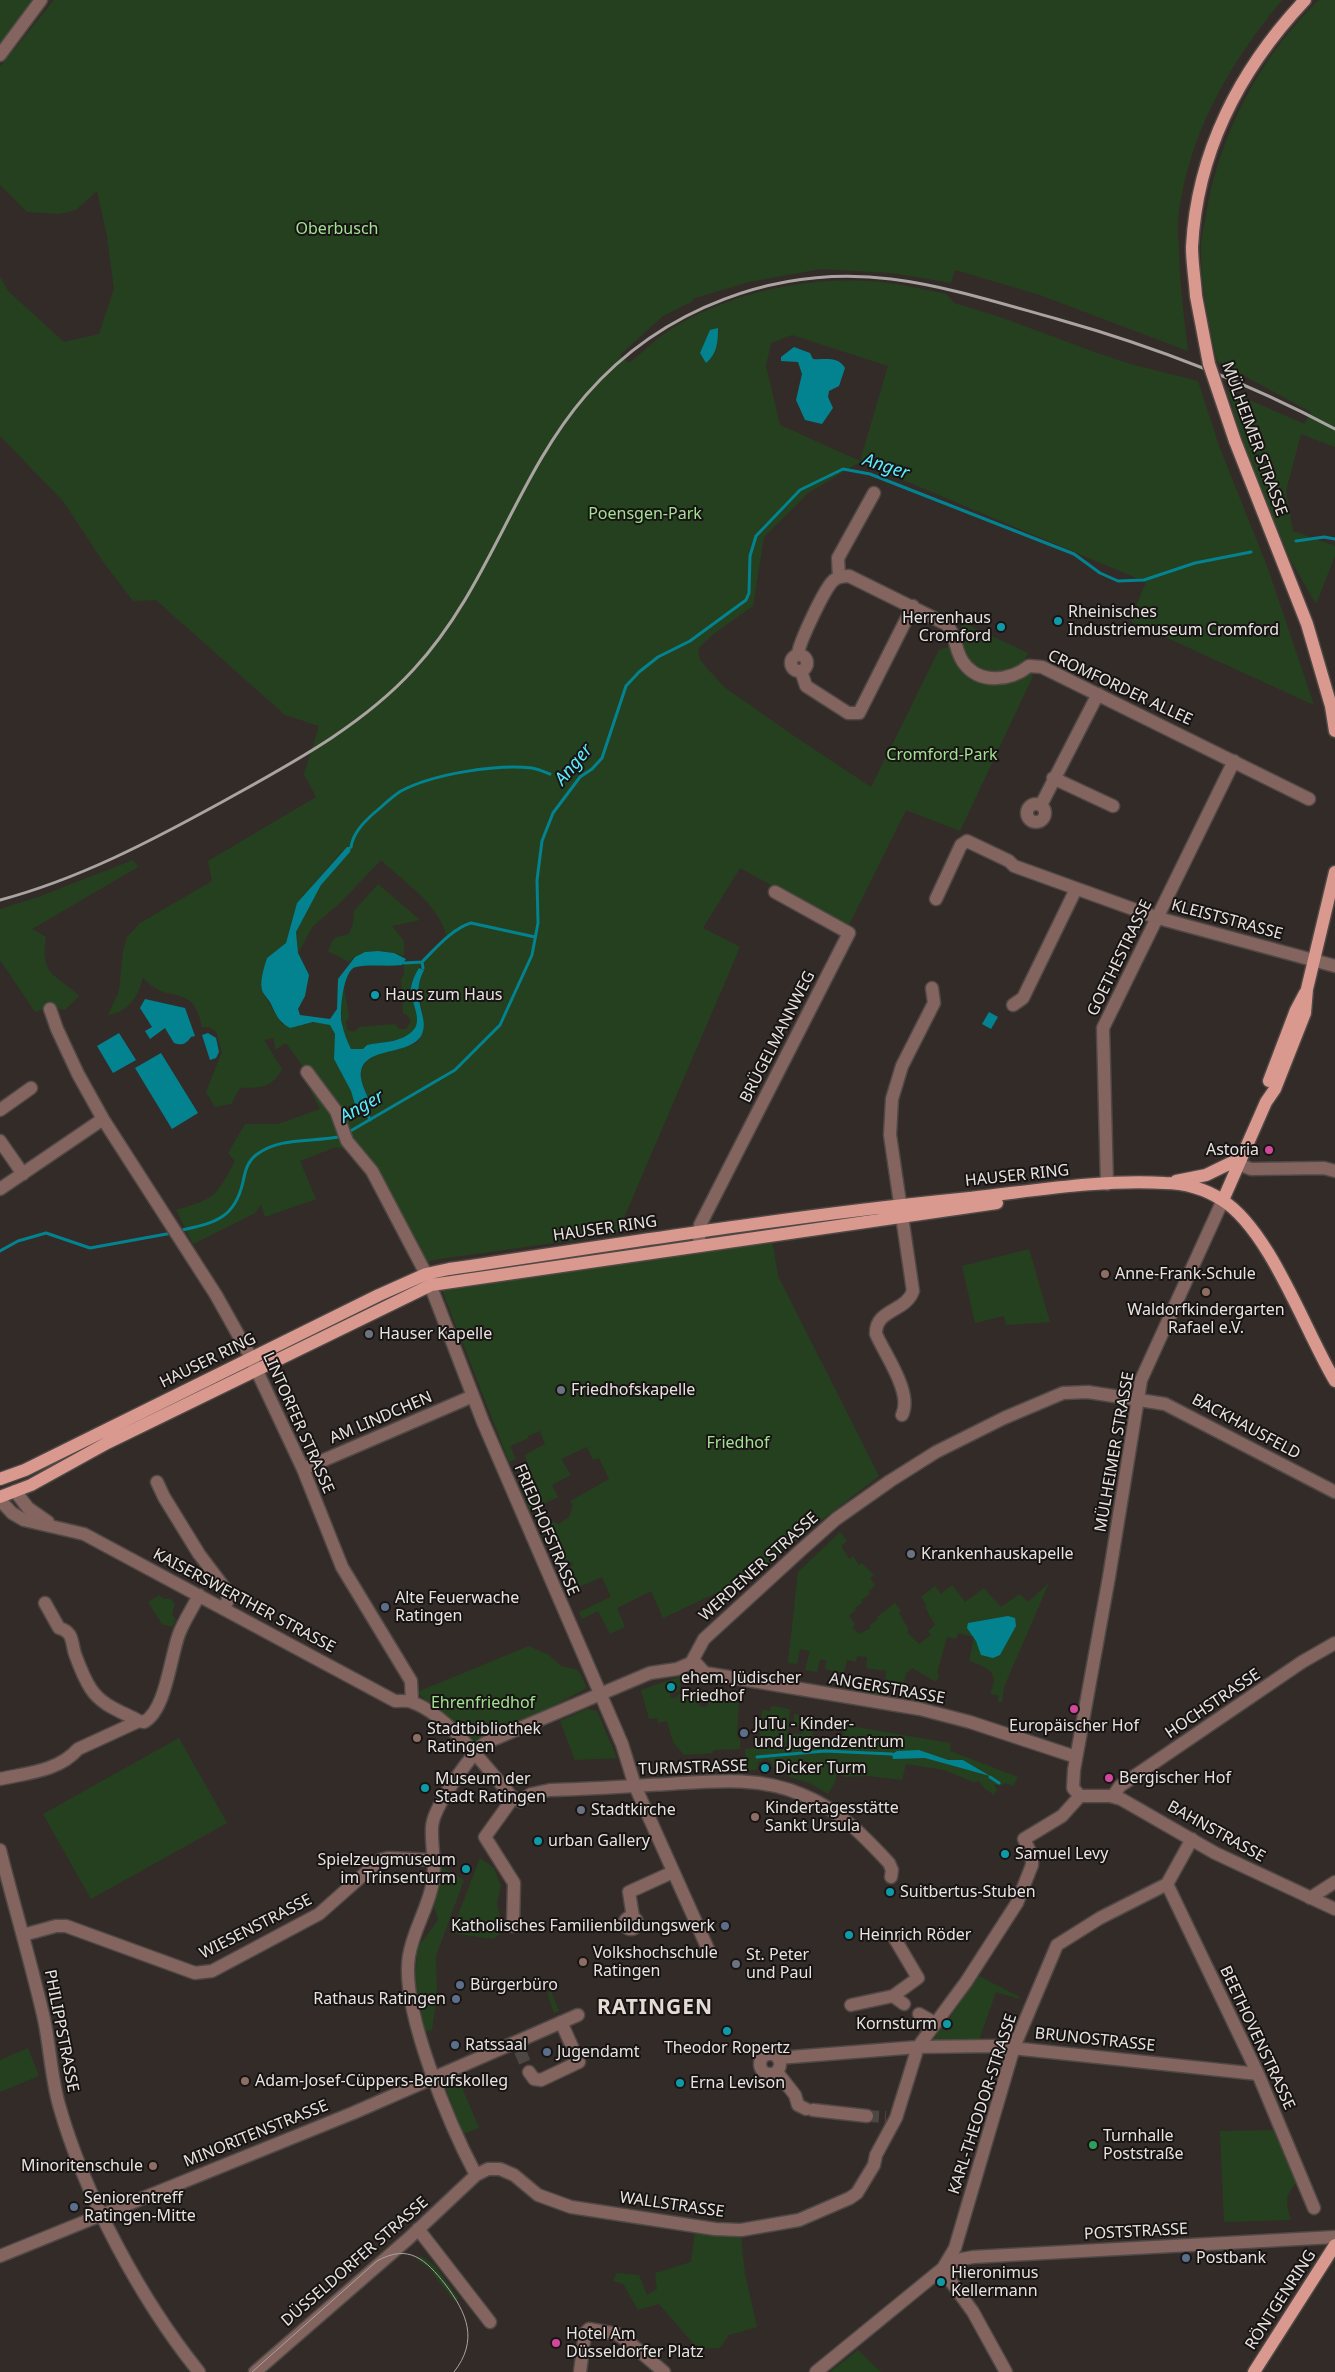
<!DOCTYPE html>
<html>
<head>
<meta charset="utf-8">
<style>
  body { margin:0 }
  canvas { display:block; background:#322b27 }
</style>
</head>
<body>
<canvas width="1335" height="2372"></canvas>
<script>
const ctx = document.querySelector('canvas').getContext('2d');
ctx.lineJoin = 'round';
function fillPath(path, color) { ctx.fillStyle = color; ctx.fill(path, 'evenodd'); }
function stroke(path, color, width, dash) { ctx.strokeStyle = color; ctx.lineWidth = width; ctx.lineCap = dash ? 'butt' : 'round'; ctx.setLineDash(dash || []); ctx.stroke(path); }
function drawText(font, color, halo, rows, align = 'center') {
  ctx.font = font + ' "Noto Sans",sans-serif'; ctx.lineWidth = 4; ctx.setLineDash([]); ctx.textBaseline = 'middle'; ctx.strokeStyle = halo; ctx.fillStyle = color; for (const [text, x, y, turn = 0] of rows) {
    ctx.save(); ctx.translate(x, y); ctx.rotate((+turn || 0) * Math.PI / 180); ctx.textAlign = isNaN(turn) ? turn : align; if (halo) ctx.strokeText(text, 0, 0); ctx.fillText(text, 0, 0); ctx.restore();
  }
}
fillPath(new Path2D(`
  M0,0h38l-38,46z
  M54,0h1228c-53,64 -94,134 -104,219 -1,11 1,23 1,34 1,33 5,65 9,98l-151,-57 -82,-24 -4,13 -59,-10 -71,-4 -72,13 -57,17 1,2 -30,15 -43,39 9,8c11,-9 21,-18 32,-27 56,-40 139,-59 206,-55 27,1 53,8 79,13l8,9 46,14 97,36 33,11 68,17 21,65 48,120 47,139 -184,-84 16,-39 -286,-120 -52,31 -44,44 -11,69 -41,29 -14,14 2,11 24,27 73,51 74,49 68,-137 9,-3 16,-24 64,30 -5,11 10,12 -73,155 -54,-21 -58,117 -108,-59 -37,60 37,19 -123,287 -184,26 -12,5 -49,-94 -26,-22 -10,-2 -36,14 16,38 -51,18 -4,-12 -6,8 -62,31 -17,-34c40,-12 39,-12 59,-49l-7,-8 17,-29h33l42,-15 -12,-24 4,-6 -26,-36 -11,7 -1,-12 -10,2 18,29c-11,20 -21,18 -42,19l-9,16 -16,3 -9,-15 16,-40 -6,-21 -8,-4h-6c-2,-8 -4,-19 -11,-25 -16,-13 -31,-3 -48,-25 -5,20 -13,34 -35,38l11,-24 4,-39 4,-15 13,-14 72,-42 -4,-20 108,-64 -12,-23 15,-48 -34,-11 -129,-115 -23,1 -29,-38 -41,-62 -63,-65v-159l9,15 55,50 35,-8 15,-45 -7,-53 -10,-45 -21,19 -17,4 -32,-2 -27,-27v-118zM792,335l96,31 -28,95 -80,-36 -14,-59 5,-23zM342,851l8,1 -29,33 -25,47 2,21 15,-27 27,-23 41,-43c23,22 60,46 66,78l-25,24 -18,1v11l-3,5 2,34 5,3 3,5 -5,8h-7l-4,-5 -36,3 -5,5 -7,-2 -1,-8 3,-6 -5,-28c-5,21 -3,42 7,61h12l4,-4c15,-3 52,-3 50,-26 0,-10 -6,-21 -6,-31 0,-8 7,-18 11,-25l2,7c-12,22 -1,28 -1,50 0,7 -4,16 -6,23 -18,7 -59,9 -56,35 1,6 5,13 7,19l-12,10 -5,-16 -17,-32 1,-25 -5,-9c-17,-7 -29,3 -48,-1l-19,-31 4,-35 19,-15 11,-40z
  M1319,0h16v447l-34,-13 -15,57 7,40 42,15v10l-19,48 -26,-45 -42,-100 -21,-69 77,34 7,-12 -94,-51c-8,-38 -16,-73 -16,-112 0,-11 3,-23 5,-34 13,-80 54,-159 113,-215z
  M133,860l5,7 -106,62 14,8c-7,38 10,37 33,59l-14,14 -16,-3 -14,5 -35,-52v-51l38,-12z
  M378,884l42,36 -28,6 12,15v15c-19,-6 -40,-9 -55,6l-21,-11 6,-13 15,-4 4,-10 1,-13z
  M772,1239l6,37 101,200 -83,64 -39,34 -94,44 -12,-27 -34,17 8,19 -15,7 -12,-23 -16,8 -3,-7 32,-15 -9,-20 -23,10 -9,-20 3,-2 -1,-3 -5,2 -2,-6 1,-1 -16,-36 9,3 10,-7 4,-11 -3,-5 39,-22 -10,-21 -6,2 -6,-13 -26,12 10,16 -19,10 6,12 -28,14 -14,-36 7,-4 -3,-6 7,-3 -2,-7 20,-11 -5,-13 -12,5v2l-18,8 6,13 -7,3 -67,-172z
  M1029,1249l21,73 -44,3 -2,-9 -29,7 -13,-57z
  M840,1532l7,9 -6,5 8,13 4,-3 6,9 3,-2 12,12 -4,3 5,8 -7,5 2,3 -9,6 2,2 -8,6 1,2 -7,6 6,8 -3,3 7,7 12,-6 -1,-3 8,-6 -1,-2 18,-14 6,8 -2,2 10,17 -2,2 12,12 12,-9 -3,-4 7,-6 -10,-18 2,-1 -6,-9 14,-11 6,8 11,-9 13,17 19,-14 17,19 19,-13 8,8 21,-19 -45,104 -2,15h-4v-7l-8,-1c11,-22 -3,-27 -21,-33l5,-24 -16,-4 -2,6 -9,-2 -10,36 2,3 -3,6 -24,-14 -6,5 -2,11 -19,-2 1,-11 -20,-3 1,-11 -10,-1 -1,6 -9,-2 -3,13 -19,-4 2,-8 -7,-2 -3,13 -12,-2 5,-19 -10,-2 -3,15 -9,-1 10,-91z
  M159,1595l5,4h7l4,5 -3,10 4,6 -4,7 -10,-3 -14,-22z
  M529,1646l20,9 12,11 17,4 9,18 -110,58 -60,-54z
  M681,1676l-2,15 -9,3 1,4 7,-1 1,-3 20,3 1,9 7,1 2,-8 30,2 -2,35 3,4v9l-27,1v3l-29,2 -11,-13 -6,-21 -9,2 -1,-5 -8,1 -8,-29z
  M864,1685l20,3 -2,11 -19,-3z
  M772,1706l18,3 -2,24 13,1 1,-8 -8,-1v-11l5,1v4l13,1 2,-3 -2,26 12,-1v-4h19l1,-13 106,18v8l68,26 -5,9 -8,-3 -5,3 -5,-2 -1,2 3,3 -3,6 -10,-7 -5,-7 -6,1 -29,-12 -38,-6 -4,16 -34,-4 -24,1 -7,-4 -2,9 -7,12 -17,-10 -24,-8 -1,-8h-13l-1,-5 -5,-4 -9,3 -1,8h-11l-1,-21 58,-6 -47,1 4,-11 2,-23 8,1z
  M587,1709l10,2 20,47 -42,2 -15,-39z
  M179,1738l48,85 -136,76 -48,-85z
  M480,1858l14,10 7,18 -4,16 3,16 -1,17 -6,4 -42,-6z
  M439,1865l25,15 -28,76 1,38 -5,36 -7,2 -10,-54 3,-31 20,-27 -5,-18z
  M979,1976l41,21 -1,2 -23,-7 -17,48 -47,2 9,-14 5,3 5,-2 1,-6 -3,-4z
  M551,1991l8,20 -5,2 -7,-20z
  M28,2048l11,28 -39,16v-32z
  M458,2078l21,50 -16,6 -19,-51z
  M1273,2130l24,53c-13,11 -11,22 -6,37l-67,2 -4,-91z
  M695,2232l46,6 4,36 12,53 -28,8 -9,13 -22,1 -39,-45 -21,6 -15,-26 -10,-3 4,-8 22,2 8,20 10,-6 -2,-16 36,-11z
  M421,2256l14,10 24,33 -4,3 -27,-35 -12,-8z
  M858,2350l23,22h-51z`), '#25401e');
fillPath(new Path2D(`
  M718,328c0,14 -1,26 -12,35l-6,-10 10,-23z
  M794,347l16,6 3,6c13,1 25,-3 32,9l-6,18 -10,5 -1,6 5,11 -11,16 -17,-4 -9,-20 6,-26 -4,-12 -17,-1v-4z
  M347,847h4l-1,5 -29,33 -25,47 2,21 11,22 -4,21 -7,13 2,6 30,4 7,-10 1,-30 17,-22 10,-5 13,-1 16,2 12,6 -4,6c-15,2 -32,-1 -46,2 -13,2 -17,46 -14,57 2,9 5,17 9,25h12l4,-4c13,-3 30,-2 42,-11 17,-11 2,-29 2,-44 0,-7 4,-16 8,-22l5,2c-15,28 6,47 -2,64 -11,24 -64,10 -61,44 1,8 7,18 9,26l-10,7 -4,-3 -5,-17 -17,-32 1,-25 -5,-9 -17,-3 -23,6c-11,-6 -14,-13 -19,-24 -2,-4 -5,-7 -7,-10 -6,-9 0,-26 3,-36l19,-15 11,-40z
  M145,999l40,9 10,28 -4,1c-5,7 -9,9 -17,6l-9,-15 -15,11 -5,-8 7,-4 -12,-19z
  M989,1012l9,5 -7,12 -9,-5z
  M119,1033l17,27 -23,13 -16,-27z
  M208,1033l8,5 3,14 -3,6 -6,2 -8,-25z
  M161,1053l37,60 -26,16 -37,-61z
  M1008,1616l7,2 1,8 -16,29 -7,3 -12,-3 -5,-14 -9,-13 1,-5z
  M919,1750l29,10h15l27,16 -65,-18 -32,1 -1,-5 5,-3z`), '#038290');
stroke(new Path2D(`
  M1296,541l28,-4 11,2
  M351,847c2,-14 13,-25 23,-34 9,-7 17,-16 27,-22 32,-17 95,-27 131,-23 6,1 13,4 18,6
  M422,962l1,6
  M404,963l18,-1c13,-13 31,-34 49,-39l64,14
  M365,1108l5,12
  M347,1133l108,-63 45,-45 32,-70 6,-32 -1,-43 5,-39 11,-28 27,-36 12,-8 10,-11 24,-72 13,-14 19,-15 32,-16 56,-41 3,-7 1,-37 6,-20 44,-46 43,-21 27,5 204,80 26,19 18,8 26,-1 51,-17 56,-11
  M178,1231c34,-8 56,-10 65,-49 2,-10 4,-20 13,-27 24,-19 58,-12 86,-19
  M0,1251l18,-10 28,-8 44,15 82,-15
  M757,1757l68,-6 67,3
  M990,1777l9,6`), '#038290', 3);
stroke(new Path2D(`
  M520,2051l9,21
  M867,2116l19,1`), '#4d4743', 12, [12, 6]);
const minor = new Path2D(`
  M0,55l41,-55
  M839,577l-1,-19 36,-65
  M798,654c1,-11 27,-67 36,-74 4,-3 10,-4 15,-4l97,48c11,11 8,25 17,38 16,23 47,19 66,4l13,1 267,132
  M791 663a8 8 0 1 1 16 0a8 8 0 1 1-16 0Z
  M801,671l5,15 42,27h11l54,-107
  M1053,778l60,28
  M1027 813a9 9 0 1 1 18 0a9 9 0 1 1-18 0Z
  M1041,805l57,-111
  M936,899l25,-54 6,-4 42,20 5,5 144,52 177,48
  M1013,1005l10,-7 53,-109
  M50,1009l7,20 21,45 25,45 113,176 33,59 54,115 39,98 69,114 1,21
  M307,1072l29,39 11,30 25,30 54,103 57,148 139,322 13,42 73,163
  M0,1110l31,-22
  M0,1141l23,33
  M1238,1164l13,5 73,-1 11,3
  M1107,1184l-4,-156 131,-267
  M0,1189l103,-70
  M699,1243l1,-18 149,-292 -74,-41
  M902,1415c11,-22 -17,-60 -26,-81 -1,-25 30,-22 37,-43l-23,-156 2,-36 10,-33 32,-63 -2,-15
  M303,1469l170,-73
  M157,1482l7,15 35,57 28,37 1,9 -4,8
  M15,1491l13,17 20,14
  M0,1500l12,13 12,7 60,14 311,167c6,0 14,-1 19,2 35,13 74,67 99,95l7,3 11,-7 19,-4c40,-1 79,-4 118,-6 45,-3 93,-8 135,11 35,14 61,41 86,68l3,7 -1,7
  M45,1603l14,25c15,4 12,14 16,26 4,11 10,26 16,35 11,17 32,23 48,32
  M694,1661l11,12 215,36 50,13 106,35
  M0,1779c27,-6 59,-8 78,-30l61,-28 5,1c22,-12 26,-64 35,-88 5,-14 14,-26 20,-39
  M1080,1796l-7,-8 1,-18 35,-193 32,-197 82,-180
  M1080,1796h30l11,3 94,54 120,56
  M1113,1796l7,-10 182,-124 33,-19
  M513,1798l-28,39 29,46 -1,43
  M0,1850c14,56 31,112 44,169 6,28 7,58 15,86 25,89 82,195 140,267
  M1167,1884l91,190 56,134
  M1310,1898l25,-16
  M633,1917l-4,-25 44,-20
  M625 1923a6 6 0 1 1 12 0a6 6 0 1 1-12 0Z
  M23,1935l33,-9h10l129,47 17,-2 107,-57 61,-54 8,-2 47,2
  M893,1996l25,-18 -23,-39
  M851,2005l42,-9 11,8
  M919,2014l16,9
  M760 2064a10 10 0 1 1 20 0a10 10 0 1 1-20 0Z
  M778,2058l140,-11 75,-1 265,28
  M529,2072l5,7 7,1 38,-18 -18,-40
  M777,2072l18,23 3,10 8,4
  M813,2110l54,6
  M476,2175c-25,-47 -76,-166 -67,-219 4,-26 20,-49 24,-75 3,-18 -2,-35 -1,-53 0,-20 38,-72 53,-85l165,-70 27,-4 14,-6 13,-24 97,-89 35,-31 54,-38 46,-29 68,-34 59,-25 25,-1 77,12 170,88
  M418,2229l72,93
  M0,2256l353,-143 225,-98
  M943,2268l12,-20 59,-201 43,-102 43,-27 67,-34 25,-45
  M942,2269l31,43 33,60
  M255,2372l153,-133 68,-64 12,-6h12l14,6 24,20 33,12 144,22 26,1 58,-10 51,-22 7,-5 17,-28 2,-10 20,-37 22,-71 48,-65 51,-79 15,-38v-9l-8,-17 38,-23 18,-20
  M580,2372l5,-39 4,-4 28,5 13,9 34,29
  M816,2372l126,-103 15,-9 16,-3 362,-20`);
const major = new Path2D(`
  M1196,296c-1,-16 -4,-33 -4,-49 5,-96 49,-179 113,-247
  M1235,441l72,183 24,82 4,25
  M1269,1081l27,-71 9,-17
  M1176,1181l30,-6 35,-17
  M1223,1200l43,-98 9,-13 30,-76 2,-24 28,-117
  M0,1479l25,-9 354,-175 47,-21 23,-5c170,-25 340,-53 511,-70 68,-7 137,-20 205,-16 19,0 41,6 57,17 48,30 83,131 113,181
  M0,1497l31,-12 76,-42 324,-158 566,-82
  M1254,2372l81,-127`);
stroke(minor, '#4f4845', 15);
stroke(major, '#4f4845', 15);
stroke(minor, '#84645f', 12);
stroke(major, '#da998f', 12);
stroke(new Path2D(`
  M252,2372l125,-111c32,-18 49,-1 68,23 22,29 34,56 9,88`), '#a9a4a1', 1);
stroke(new Path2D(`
  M0,900c79,-21 151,-59 222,-98 68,-38 139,-75 192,-133 76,-82 101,-192 172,-274 76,-87 191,-130 305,-116 56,7 112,25 166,40 96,27 190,63 278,110`), '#a9a4a1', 3);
const majorBridge = new Path2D(`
  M1196,296l13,68 26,77`);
stroke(majorBridge, '#4f4845', 15, []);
stroke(majorBridge, '#da998f', 12);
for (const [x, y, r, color] of [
  [1058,621,5,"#0f9aa8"],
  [1001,627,5,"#0f9aa8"],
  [375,995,5,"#0f9aa8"],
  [1269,1150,5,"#d1479c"],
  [1105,1274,5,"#8d6e63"],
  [1206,1292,5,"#8d6e63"],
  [369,1334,5,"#6b7280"],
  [561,1390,5,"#6b7280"],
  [911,1554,5,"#6b7280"],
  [385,1607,5,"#5c6f8a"],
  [671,1687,5,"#0f9aa8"],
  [1074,1709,5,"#d1479c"],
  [744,1733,5,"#5c6f8a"],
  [417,1738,5,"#8d6e63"],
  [765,1768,5,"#0f9aa8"],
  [1109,1778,5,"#d1479c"],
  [425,1788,5,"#0f9aa8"],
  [581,1810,5,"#6b7280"],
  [755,1817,5,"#8d6e63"],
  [538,1841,5,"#0f9aa8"],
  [1005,1854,5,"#0f9aa8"],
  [466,1869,5,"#0f9aa8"],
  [890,1892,5,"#0f9aa8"],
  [725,1926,5,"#5c6f8a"],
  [849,1935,5,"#0f9aa8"],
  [583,1962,5,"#8d6e63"],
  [736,1964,5,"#6b7280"],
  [460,1985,5,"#5c6f8a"],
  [456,1999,5,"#5c6f8a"],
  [947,2024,5,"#0f9aa8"],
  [727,2031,5,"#0f9aa8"],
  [455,2045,5,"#5c6f8a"],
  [547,2052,5,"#5c6f8a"],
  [245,2081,5,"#8d6e63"],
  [680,2083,5,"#0f9aa8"],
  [1093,2145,5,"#2e9e5b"],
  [153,2166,5,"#8d6e63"],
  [74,2207,5,"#5c6f8a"],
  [1186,2258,5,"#5c6f8a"],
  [941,2282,5,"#0f9aa8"],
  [556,2343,5,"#d1479c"]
]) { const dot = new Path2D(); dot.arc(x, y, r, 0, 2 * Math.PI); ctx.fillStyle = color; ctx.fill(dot); stroke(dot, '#181413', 2); }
drawText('16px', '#a1e192', '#181413', [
  ["Oberbusch",337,229],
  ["Poensgen-Park",645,514],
  ["Cromford-Park",942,755],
  ["Friedhof",738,1443],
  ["Ehrenfriedhof",483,1703]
]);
drawText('16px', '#e7e3e0', '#181413', [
  ["MÜLHEIMER STRASSE",1254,439,70],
  ["CROMFORDER ALLEE",1120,688,25],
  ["KLEISTSTRASSE",1227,920,15],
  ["GOETHESTRASSE",1120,958,-64],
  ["BRÜGELMANNWEG",778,1037,-63],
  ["HAUSER RING",1017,1176,-6],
  ["HAUSER RING",605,1229,-8],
  ["HAUSER RING",208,1361,-26],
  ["AM LINDCHEN",381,1418,-23],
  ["LINTORFER STRASSE",298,1423,66],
  ["BACKHAUSFELD",1246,1427,28],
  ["MÜLHEIMER STRASSE",1115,1452,-80],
  ["FRIEDHOFSTRASSE",546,1530,67],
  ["WERDENER STRASSE",759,1567,-42],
  ["KAISERSWERTHER STRASSE",244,1601,28],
  ["ANGERSTRASSE",887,1689,10],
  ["HOCHSTRASSE",1213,1704,-34],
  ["TURMSTRASSE",693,1768,-2],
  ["BAHNSTRASSE",1216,1832,29],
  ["WIESENSTRASSE",256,1927,-27],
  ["PHILIPPSTRASSE",61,2031,79],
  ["BEETHOVENSTRASSE",1257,2038,65],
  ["BRUNOSTRASSE",1095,2040,6],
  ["KARL-THEODOR-STRASSE",983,2104,-72],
  ["MINORITENSTRASSE",256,2134,-22],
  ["WALLSTRASSE",672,2205,8],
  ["POSTSTRASSE",1136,2232,-3],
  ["DÜSSELDORFER STRASSE",355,2262,-41],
  ["RÖNTGENRING",1281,2300,-57]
]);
drawText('16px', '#e7e3e0', '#181413', [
  ["Rheinisches",1068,612],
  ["Industriemuseum Cromford",1068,630],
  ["Herrenhaus",991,618,"right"],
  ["Cromford",991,636,"right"],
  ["Haus zum Haus",385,995],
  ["Astoria",1259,1150,"right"],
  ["Anne-Frank-Schule",1115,1274],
  ["Waldorfkindergarten",1206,1310,"center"],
  ["Rafael e.V.",1206,1328,"center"],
  ["Hauser Kapelle",379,1334],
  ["Friedhofskapelle",571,1390],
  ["Krankenhauskapelle",921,1554],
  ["Alte Feuerwache",395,1598],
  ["Ratingen",395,1616],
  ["ehem. Jüdischer",681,1678],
  ["Friedhof",681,1696],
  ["JuTu - Kinder-",754,1724],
  ["und Jugendzentrum",754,1742],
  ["Europäischer Hof",1074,1726,"center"],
  ["Stadtbibliothek",427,1729],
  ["Ratingen",427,1747],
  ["Dicker Turm",775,1768],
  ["Bergischer Hof",1119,1778],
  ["Museum der",435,1779],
  ["Stadt Ratingen",435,1797],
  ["Kindertagesstätte",765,1808],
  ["Sankt Ursula",765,1826],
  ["Stadtkirche",591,1810],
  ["urban Gallery",548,1841],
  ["Samuel Levy",1015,1854],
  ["Spielzeugmuseum",456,1860,"right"],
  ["im Trinsenturm",456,1878,"right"],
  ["Suitbertus-Stuben",900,1892],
  ["Katholisches Familienbildungswerk",715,1926,"right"],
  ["Heinrich Röder",859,1935],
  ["Volkshochschule",593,1953],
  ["Ratingen",593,1971],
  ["St. Peter",746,1955],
  ["und Paul",746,1973],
  ["Bürgerbüro",470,1985],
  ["Rathaus Ratingen",446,1999,"right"],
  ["Kornsturm",937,2024,"right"],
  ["Ratssaal",465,2045],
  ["Theodor Ropertz",727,2048,"center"],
  ["Jugendamt",557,2052],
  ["Adam-Josef-Cüppers-Berufskolleg",255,2081],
  ["Erna Levison",690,2083],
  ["Turnhalle",1103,2136],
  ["Poststraße",1103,2154],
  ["Minoritenschule",143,2166,"right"],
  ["Seniorentreff",84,2198],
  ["Ratingen-Mitte",84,2216],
  ["Postbank",1196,2258],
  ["Hieronimus",951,2273],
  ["Kellermann",951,2291],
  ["Hotel Am",566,2334],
  ["Düsseldorfer Platz",566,2352]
], 'left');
drawText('italic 18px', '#5aebff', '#181413', [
  ["Anger",886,467,18],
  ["Anger",574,765,-50],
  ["Anger",362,1107,-29]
]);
ctx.letterSpacing = '1px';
drawText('bold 21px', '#e4dbd5', '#181413', [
  ["RATINGEN",655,2008]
]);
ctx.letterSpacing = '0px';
</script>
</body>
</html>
